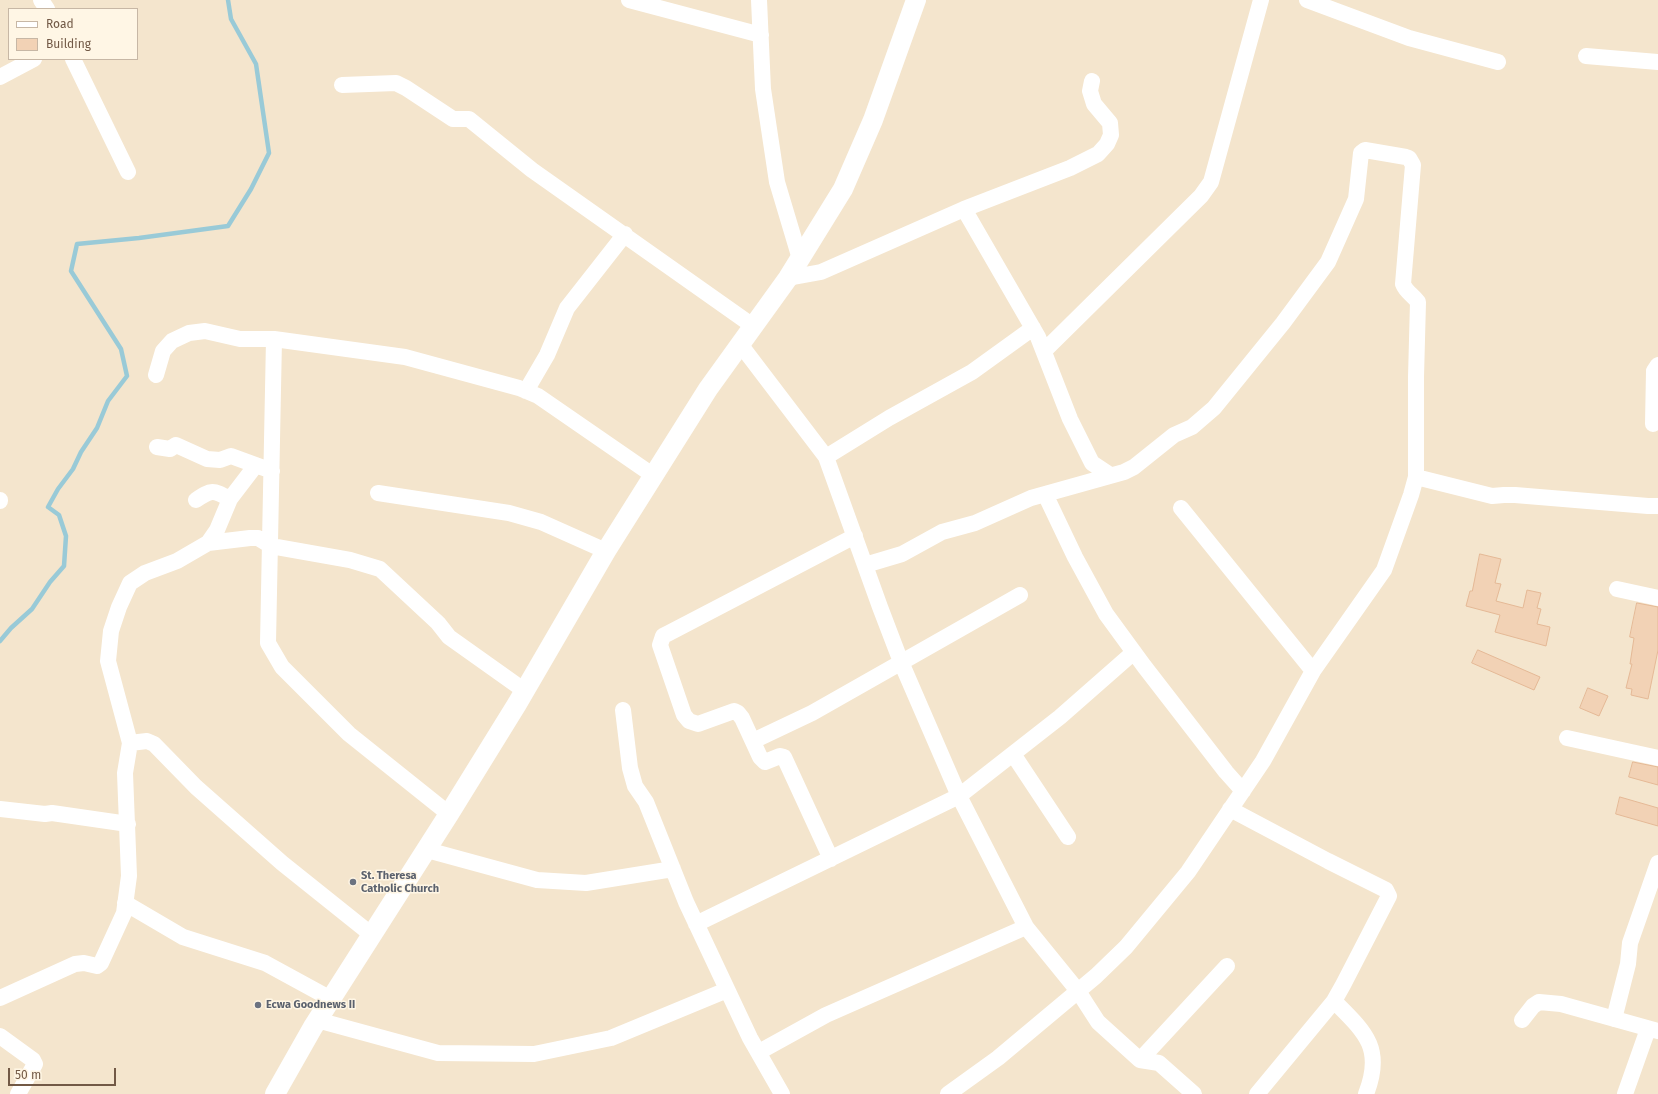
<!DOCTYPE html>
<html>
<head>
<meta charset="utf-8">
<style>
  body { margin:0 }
  #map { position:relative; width:1658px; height:1094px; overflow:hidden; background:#fcf3de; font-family:"Fira Sans",sans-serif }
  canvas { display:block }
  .legend { position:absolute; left:8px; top:8px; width:130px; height:52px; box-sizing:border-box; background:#fff6e5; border:1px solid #c7b7a5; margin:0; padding:5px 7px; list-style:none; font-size:12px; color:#725946 }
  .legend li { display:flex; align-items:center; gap:8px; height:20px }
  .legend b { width:20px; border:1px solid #c7b7a5 }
  .scale { position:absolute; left:8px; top:1068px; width:108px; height:18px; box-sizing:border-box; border:2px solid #725946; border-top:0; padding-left:5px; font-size:12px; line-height:14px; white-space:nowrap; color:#725946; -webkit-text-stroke:3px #fff6e5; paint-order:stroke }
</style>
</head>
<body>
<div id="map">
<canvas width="1658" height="1094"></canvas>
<ul class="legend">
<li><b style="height:5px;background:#fff"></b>Road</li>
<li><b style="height:11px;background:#f2d2b5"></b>Building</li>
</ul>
<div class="scale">50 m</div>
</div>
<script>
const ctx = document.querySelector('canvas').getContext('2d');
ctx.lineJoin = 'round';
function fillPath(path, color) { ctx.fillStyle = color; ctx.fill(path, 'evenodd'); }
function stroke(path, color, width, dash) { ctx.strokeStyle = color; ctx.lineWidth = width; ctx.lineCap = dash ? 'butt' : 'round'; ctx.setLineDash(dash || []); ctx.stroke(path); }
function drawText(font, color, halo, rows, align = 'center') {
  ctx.font = font + ' "Fira Sans",sans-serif'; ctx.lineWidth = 3; ctx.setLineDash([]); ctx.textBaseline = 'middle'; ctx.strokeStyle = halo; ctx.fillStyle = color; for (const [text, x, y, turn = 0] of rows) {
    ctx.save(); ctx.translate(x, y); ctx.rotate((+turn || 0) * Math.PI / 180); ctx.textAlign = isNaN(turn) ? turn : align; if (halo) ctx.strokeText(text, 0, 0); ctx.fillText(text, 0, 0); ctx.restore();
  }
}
fillPath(new Path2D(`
  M0,0h1658v1094h-1658zM9,9h128v50h-128z`), '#f4e5cd');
stroke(new Path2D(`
  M0,641l11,-13 21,-19 18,-27 14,-16 2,-30 -7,-21 -11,-8 10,-18 15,-20 8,-17 16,-24 11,-27 19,-25 -6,-27 -50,-78 6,-27 62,-6 89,-12 23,-37 18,-36 -13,-89 -25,-45 -3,-19`), '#99cad7', 4.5);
const building = new Path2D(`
  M1480,554l21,5 -6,24 6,1 -5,17 27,7 4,-18 14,3 -4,15 4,1 -4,15 13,3 -4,19 -51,-14 5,-17 -34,-9 4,-15h2z
  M1637,603l21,4v43l-10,49 -17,-4 1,-6 -6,-1 6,-24h-2l4,-26 -4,-1z
  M1478,650l62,27 -6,13 -62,-27z
  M1588,688l20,8 -9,20 -19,-8z
  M1633,762l25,5v18l-29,-8z
  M1620,797l38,11v18l-42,-12z`);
fillPath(building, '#f2d2b5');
stroke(building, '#e5b996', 1);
stroke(new Path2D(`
  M41,0l6,9
  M629,0l132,35
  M759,0l4,89 14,93 23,77
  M1307,0l102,38 89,24
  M1586,56l72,6
  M73,59l55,113
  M0,77l34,-18
  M342,85l54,-2 10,5 47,31h16l63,51 221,156
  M964,209l74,128 32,82 22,44 18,12
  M788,278l33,-6 143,-63 106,-41 28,-14 9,-10 4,-9 -1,-12 -16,-19 -4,-13 2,-10
  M274,339l-6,304 14,24 67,67 100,80
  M740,344l86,113 54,150 21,55 58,134 67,131 52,64 20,31 42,38 19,3 35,31
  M1044,351l157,-155 10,-14 50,-182
  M156,375l7,-24 9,-10 17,-8 16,-2 35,8h34l131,18 114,31 19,8 116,80
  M526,391l21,-36 20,-47 58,-74
  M1653,424l1,-53 4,-6
  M157,447l13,2 6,-4 31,14 13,1 11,-4 41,15
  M826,457l63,-39 83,-46 61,-44
  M1416,477l76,19 12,-1h11l133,11h10
  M378,493l131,20 32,9 65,29
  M1045,494l30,63 31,57 38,52 82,106 17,19
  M0,500v1
  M196,500c16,-11 17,-10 34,-1
  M1181,508l132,163
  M208,543l9,-13 13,-31 26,-34
  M865,565l37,-11 40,-22 33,-9 56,-25 93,-26 10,-5 40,-32 18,-8 22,-19 69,-85 45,-61 28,-63 5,-46 4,-3 41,7 3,1 4,7 -10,119c3,8 10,11 15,18l-2,75v100l-5,18 -27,75 -71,101 -50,90 -75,111 -62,75 -30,29 -98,82 -50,36
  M1617,589l41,9
  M623,710l7,58 5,18 11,16 40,100 64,136 32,56
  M1567,738l91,20
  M753,741l59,-28 208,-118
  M130,743l17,-2 7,3 42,43 86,76 90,72
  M1013,754l55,83
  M0,809l45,5 7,-1 76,11
  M1230,809l98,52 58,29 3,6 -46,89 -9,16 -77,93
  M427,850l110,30 49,3 87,-14
  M831,859l-47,-102 -4,-1 -15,6 -5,-5 -18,-39 -4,-5 -4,-2 -36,13 -9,-3 -5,-6 -24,-70 3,-9 6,-3 186,-97
  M125,903l58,34 82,26 66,36
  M696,924l263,-128 101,-79 74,-65
  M0,998l75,-34 9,-1 13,3 4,-3 23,-50 5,-37 -4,-103 5,-30 -22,-82 3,-30 8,-24 11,-24 15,-10 32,-12 31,-18 42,-5h8l13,8 79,14 30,9 58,54 11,14 76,54
  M1334,1001c31,31 50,47 32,93
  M1614,1019l14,-55 2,-21 28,-80
  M317,1020l121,33 96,1 77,-16 116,-48
  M1522,1020l11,-14 6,-4 22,2 97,27
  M0,1036l33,24 2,4 -17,30
  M759,1052l67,-37 200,-88
  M1140,1060l87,-94
  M1625,1094l23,-65`), '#fff', 16);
stroke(new Path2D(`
  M275,1094l38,-67 136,-213 68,-110 89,-153 102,-162 80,-111 55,-89 30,-69 43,-120`), '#fff', 20);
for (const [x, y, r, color] of [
  [353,882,4,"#6b7280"],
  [258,1005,4,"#6b7280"]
]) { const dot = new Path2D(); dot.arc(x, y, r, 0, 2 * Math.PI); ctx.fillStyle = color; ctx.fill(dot); stroke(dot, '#fff6e5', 1.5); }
drawText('bold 11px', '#5b616d', '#fff6e5', [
  ["St. Theresa",361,876],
  ["Catholic Church",361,889],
  ["Ecwa Goodnews II",266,1005]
], 'left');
</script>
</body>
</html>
